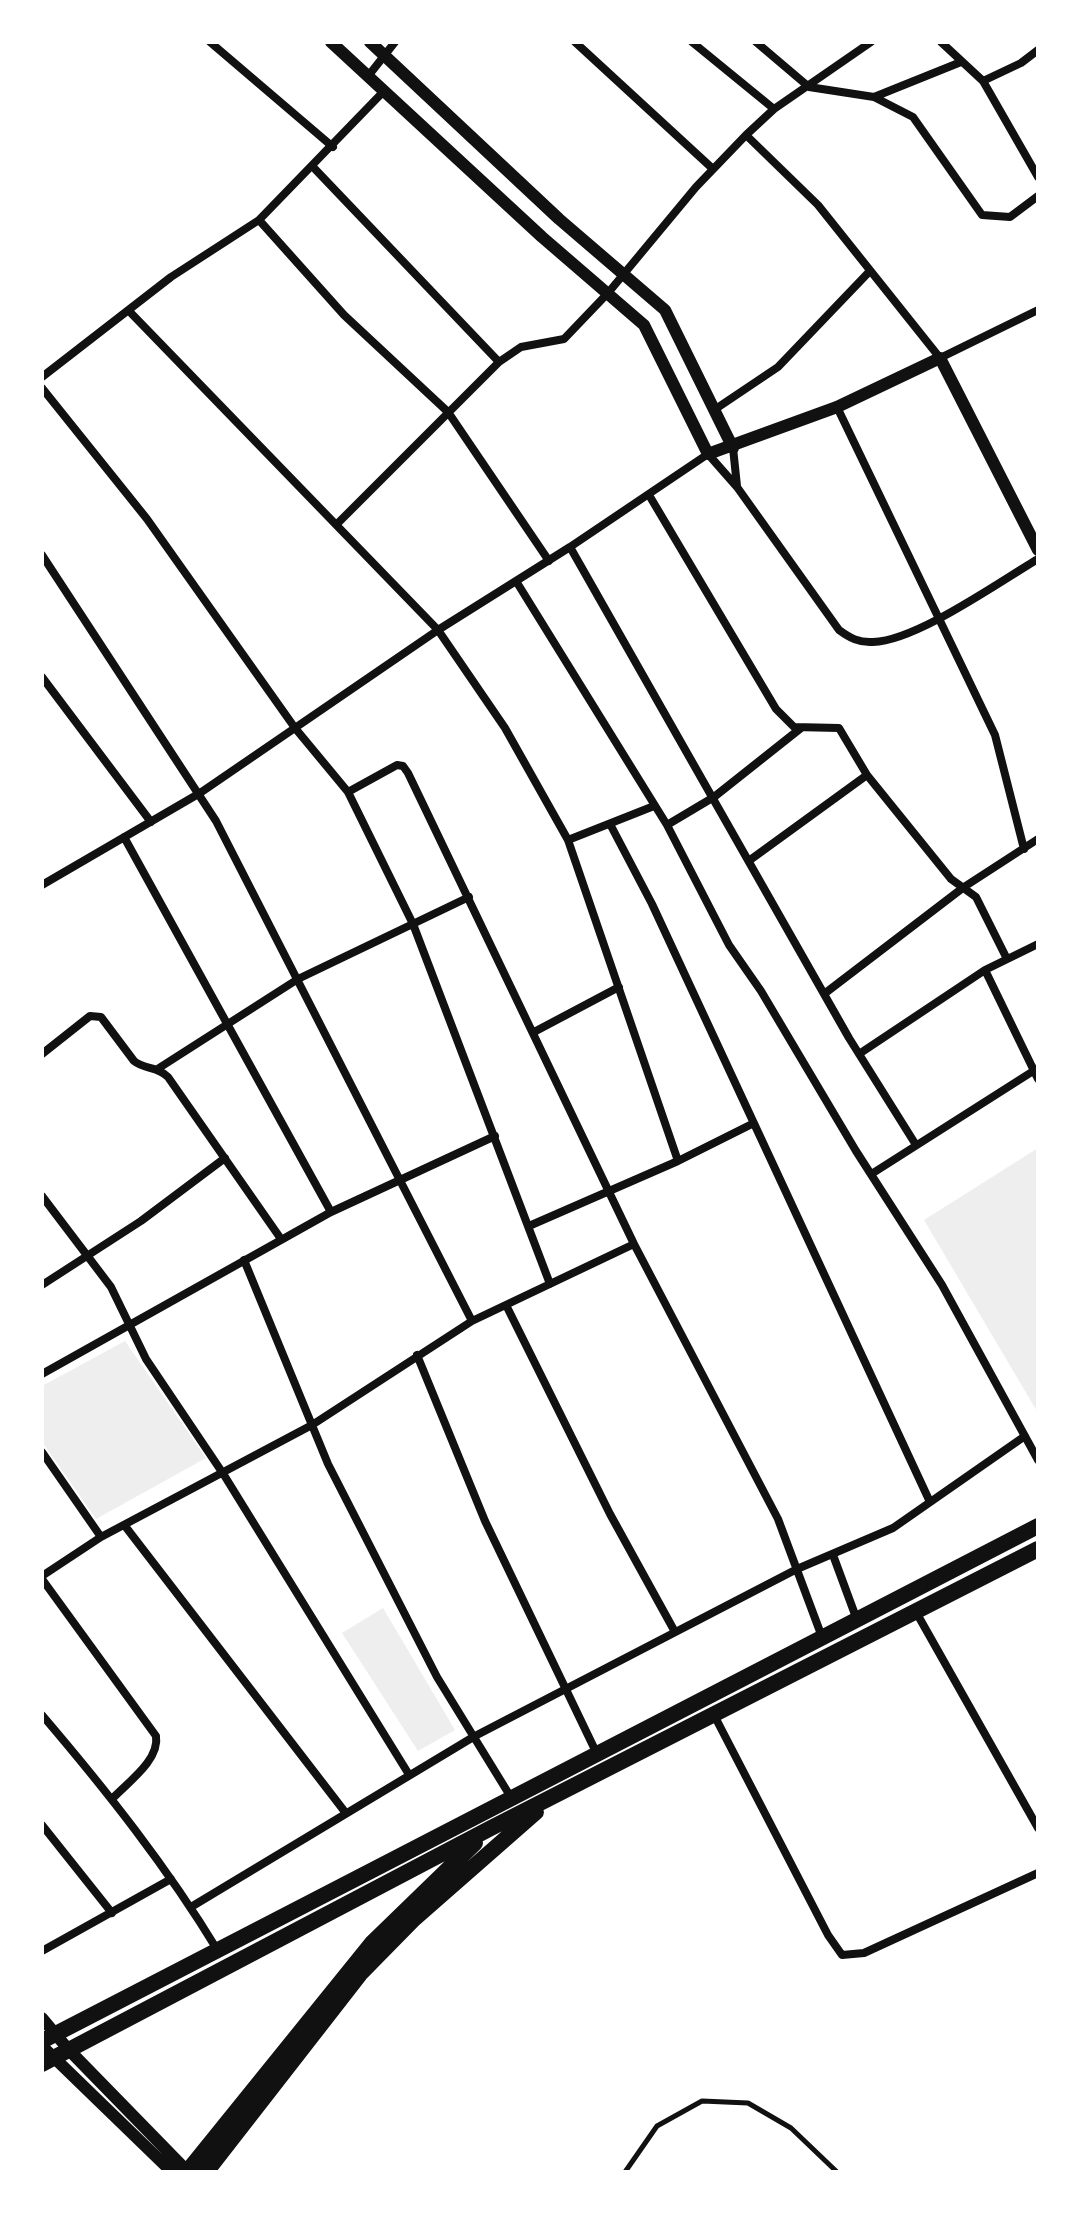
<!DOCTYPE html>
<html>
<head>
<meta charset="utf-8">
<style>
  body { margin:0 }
  #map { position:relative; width:1080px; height:2214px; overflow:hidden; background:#fff; font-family:"Nunito Sans",sans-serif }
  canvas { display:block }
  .frame { position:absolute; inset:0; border:44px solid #fff; pointer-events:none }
</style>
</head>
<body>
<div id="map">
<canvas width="1080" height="2214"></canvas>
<div class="frame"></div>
</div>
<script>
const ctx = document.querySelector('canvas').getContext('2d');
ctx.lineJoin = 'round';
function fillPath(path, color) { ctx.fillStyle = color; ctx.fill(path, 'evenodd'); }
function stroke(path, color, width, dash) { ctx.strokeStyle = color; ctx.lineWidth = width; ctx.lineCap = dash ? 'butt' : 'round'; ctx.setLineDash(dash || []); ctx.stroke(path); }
fillPath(new Path2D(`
  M1038,1148v265l-114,-193z
  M125,1341l81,117 -110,61 -54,-77v-56z
  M383,1608l72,122 -37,21 -76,-118z`), '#eee');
stroke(new Path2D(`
  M625,2172l32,-46 45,-25 46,2 43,25 46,44`), '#111', 5);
stroke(new Path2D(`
  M210,42l123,105
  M575,42l138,127
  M692,42l82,67
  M756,42l53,45 65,10 39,20 69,98 28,2 28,-21
  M941,42l42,39 55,96
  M369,75l26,-33
  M983,81l38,-18 17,-13
  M874,97l87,-35
  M746,135l72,70 122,153 98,-48
  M314,168l185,194
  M259,220l85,95 104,97 101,149
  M129,311l309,319 67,98 63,112 110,321
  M42,377l129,-100 88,-57 125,-129
  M42,388l105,131 148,209 53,64 65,132 137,360
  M837,407l158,328 29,114
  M714,410l64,-43 90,-94
  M733,448l4,38
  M649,495l127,214 18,18 45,1 28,47 84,104 25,18 31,62
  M337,524l162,-162 22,-15 43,-8 44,-46 88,-106 50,-52 28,-26 97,-67
  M570,547l279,491 67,107
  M42,555l174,266 256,500
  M516,581l151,244 62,120 32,46 95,160 86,134 96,175
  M42,677l109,145
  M348,792l49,-27 6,1 5,7 226,471 144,275 44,118
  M610,824l42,80 278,598
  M667,825l47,-28 87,-69
  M124,837l207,375
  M568,840l86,-34
  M750,860l117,-85
  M42,885l158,-92 238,-163 132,-83 138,-93 29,33 102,143c11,8 20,13 34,12 43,-1 126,-60 165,-83
  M985,970l53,109
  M824,994l140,-107 74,-48
  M534,1032l85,-45
  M42,1054l48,-38 11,1 33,44c11,9 23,5 34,16l113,162
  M859,1054l126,-84 53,-26
  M159,1068l139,-89 171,-82
  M873,1173l165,-105
  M42,1196l69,91 35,72 78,116 184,298
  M529,1226l149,-65 74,-37
  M244,1260l84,204 109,213 75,122
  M42,1285l99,-64 84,-63
  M506,1305l104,209 65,118
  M417,1355l68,166 112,233
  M42,1374l289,-162 164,-76
  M42,1452l59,85
  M125,1526l220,286
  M833,1555l24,65
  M42,1576l59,-39 211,-112 160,-104 162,-77
  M42,1579l114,157c4,24 -29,47 -44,63
  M916,1612l122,216
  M42,1715c64,75 125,152 176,236
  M714,1715l114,220 14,20 22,-2 174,-80
  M42,1825l70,88
  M191,1907l284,-171 322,-167 96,-41 132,-92
  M42,1951l129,-72`), '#111', 8);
stroke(new Path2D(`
  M331,42l211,195 102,88 64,129 129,-47 103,-49 98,192
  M370,42l189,177 106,91 68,138
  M42,2018l26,31 120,123
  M42,2046l130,126`), '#111', 12);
stroke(new Path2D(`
  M42,2041l996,-515
  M42,2064l449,-236 547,-279
  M187,2172l185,-229 103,-100
  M206,2172l154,-198 54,-55 122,-107`), '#111', 16);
</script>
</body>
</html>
